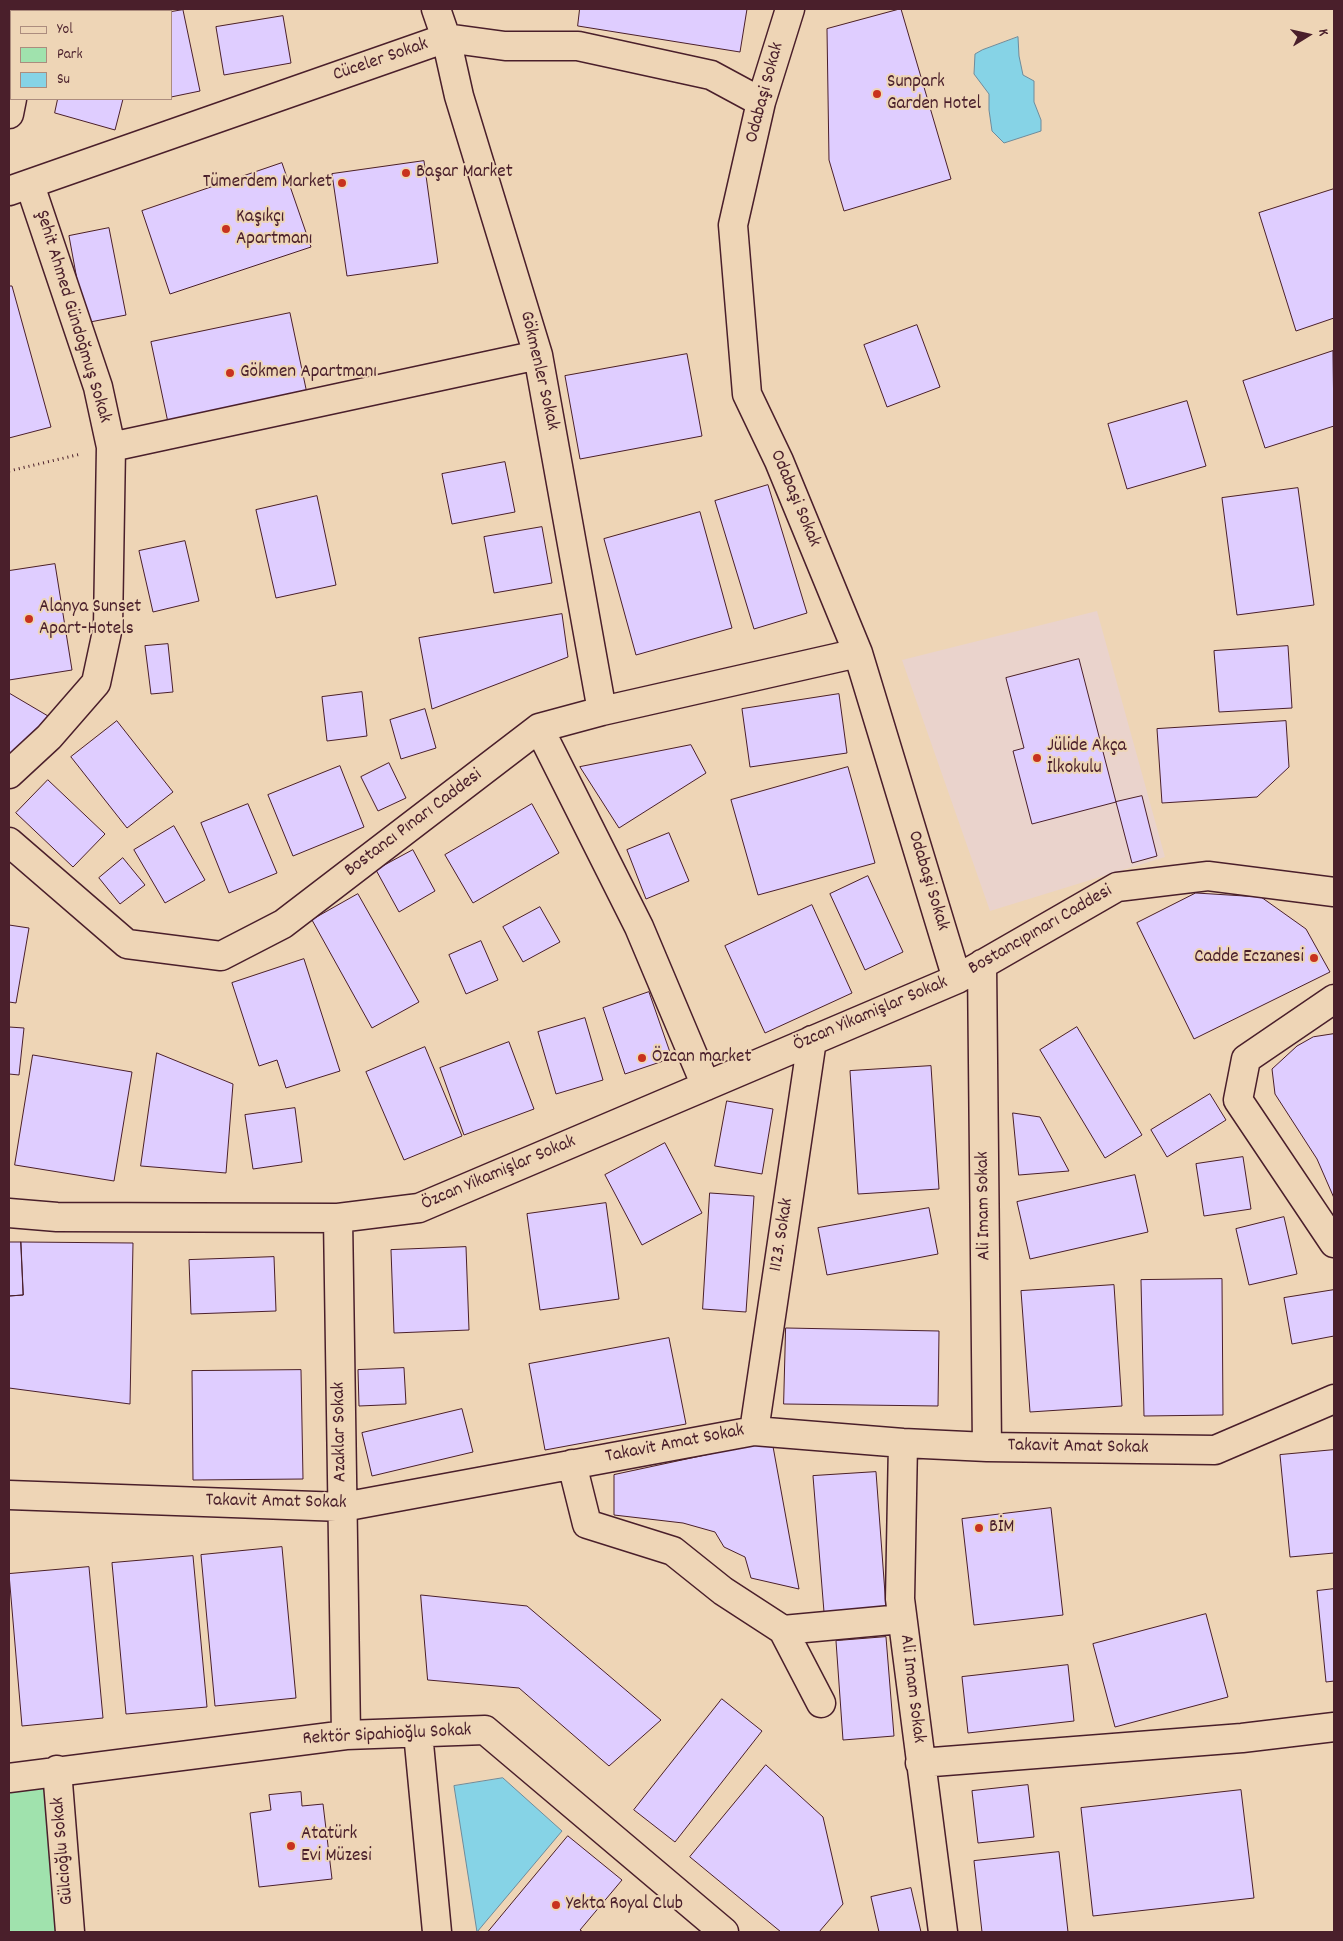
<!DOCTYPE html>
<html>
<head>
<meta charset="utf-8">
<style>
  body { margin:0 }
  #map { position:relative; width:1343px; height:1941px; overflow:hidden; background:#eed5b6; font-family:Dekko,sans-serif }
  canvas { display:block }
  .frame { position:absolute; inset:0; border:10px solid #4a1f2b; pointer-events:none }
  .legend { position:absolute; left:10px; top:10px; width:162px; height:90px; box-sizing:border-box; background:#eed5b6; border:1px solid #ac8c7e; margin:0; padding:6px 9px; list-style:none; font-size:15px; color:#4a1f2b }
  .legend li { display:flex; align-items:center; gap:10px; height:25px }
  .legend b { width:25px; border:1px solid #ac8c7e }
  .north { position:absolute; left:1283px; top:10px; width:50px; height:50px; -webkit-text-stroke:4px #eed5b6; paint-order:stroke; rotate:80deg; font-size:14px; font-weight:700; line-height:20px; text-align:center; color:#4a1f2b }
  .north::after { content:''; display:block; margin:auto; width:18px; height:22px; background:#4a1f2b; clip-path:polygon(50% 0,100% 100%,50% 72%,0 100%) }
</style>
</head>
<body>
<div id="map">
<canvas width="1343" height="1941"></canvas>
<div class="frame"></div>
<ul class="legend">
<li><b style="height:6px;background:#eed5b6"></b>Yol</li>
<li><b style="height:14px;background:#a0e2ad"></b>Park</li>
<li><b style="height:14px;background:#86d3e6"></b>Su</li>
</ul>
<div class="north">K</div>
</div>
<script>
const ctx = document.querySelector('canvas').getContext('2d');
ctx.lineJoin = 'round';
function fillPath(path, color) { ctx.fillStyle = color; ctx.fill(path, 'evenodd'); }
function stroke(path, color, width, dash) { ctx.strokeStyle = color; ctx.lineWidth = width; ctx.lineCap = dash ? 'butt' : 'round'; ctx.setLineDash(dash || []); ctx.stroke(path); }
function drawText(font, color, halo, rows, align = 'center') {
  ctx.font = font + ' Dekko,sans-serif'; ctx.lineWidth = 4; ctx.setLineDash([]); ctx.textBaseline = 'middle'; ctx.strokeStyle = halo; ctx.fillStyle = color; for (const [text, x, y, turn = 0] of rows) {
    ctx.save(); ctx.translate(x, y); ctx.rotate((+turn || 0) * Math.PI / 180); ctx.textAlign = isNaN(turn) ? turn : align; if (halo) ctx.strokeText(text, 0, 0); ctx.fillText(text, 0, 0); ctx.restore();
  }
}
fillPath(new Path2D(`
  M1097,611l68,246 -175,54 -88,-251z`), '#ead3cc');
fillPath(new Path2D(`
  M46,1783l15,149h-52v-144z`), '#a0e2ad');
const water = new Path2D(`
  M1018,37l1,19 4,19 11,6v21l7,18v11l-37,12 -12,-12 -3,-21v-16l-15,-20 1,-20 7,-4z
  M503,1778l59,53 -85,101 -23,-146z`);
fillPath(water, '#86d3e6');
stroke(water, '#6e8b9b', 1);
const building = new Path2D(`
  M83,9h33l9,2h-43z
  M580,9h167l-7,43 -162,-26z
  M901,9l50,170 -107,32 -15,-51 -2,-131z
  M183,10l17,81 -29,6v-85z
  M283,16l8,47 -67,12 -8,-48z
  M58,99h65l-8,31 -60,-17z
  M424,161l14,102 -91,13 -15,-102z
  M282,163l29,84 -141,47 -28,-83z
  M1334,189v129l-38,13 -37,-118z
  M109,228l17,87 -41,8 -16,-87z
  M9,286h3l39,141 -42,11z
  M290,313l19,90 -139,29 -19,-90z
  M917,325l23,62 -53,20 -23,-62z
  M1333,351l1,75 -69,22 -22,-67z
  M687,354l15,82 -122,23 -15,-83z
  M1187,401l19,65 -79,23 -19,-65z
  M505,462l10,50 -63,12 -10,-50z
  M768,485l39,128 -53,16 -39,-128z
  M1298,488l16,117 -77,10 -15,-117z
  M317,496l19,89 -60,13 -20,-88z
  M700,512l32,116 -96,27 -32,-116z
  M542,527l10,56 -58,10 -10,-56z
  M185,541l14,60 -46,11 -14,-61z
  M55,564l17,106 -63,10v-109z
  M562,614l6,43 -136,52 -13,-71z
  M168,644l5,48 -22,2 -6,-48z
  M1288,646l4,62 -73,4 -5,-61z
  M1079,659l37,143 -84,22 -19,-73 11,-3 -18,-70z
  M362,692l5,44 -40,5 -5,-44z
  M9,693l39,23 -39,44z
  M839,694l8,59 -97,14 -8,-58z
  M425,709l11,39 -35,11 -11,-39z
  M117,721l56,71 -46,36 -56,-71z
  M1286,721l3,46 -32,30 -95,6 -5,-74z
  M691,745l15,28 -87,55 -39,-61z
  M389,763l17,35 -28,13 -17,-34z
  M340,766l24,61 -71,29 -25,-61z
  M848,767l27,96 -117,32 -27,-95z
  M48,780l57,54 -32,33 -57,-54z
  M1142,796l15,60 -25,7 -16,-61z
  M248,804l29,69 -48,20 -28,-70z
  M532,804l27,49 -86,50 -28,-48z
  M174,826l31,54 -40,23 -31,-53z
  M669,833l20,48 -43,18 -19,-49z
  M413,850l22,41 -36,21 -23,-42z
  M123,858l22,27 -25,19 -21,-26z
  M868,876l35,76 -38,18 -35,-76z
  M1196,893l65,4 45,32 24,43 -136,67 -57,-116z
  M358,894l61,108 -47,26 -60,-108z
  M812,905l40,88 -87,40 -40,-87z
  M540,907l20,35 -37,20 -20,-35z
  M9,925l20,3 -13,75 -7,-1z
  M481,941l17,39 -32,14 -17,-39z
  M304,959l36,112 -54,17 -9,-28 -18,6 -27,-83z
  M649,992l23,66 -47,16 -22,-66z
  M585,1018l18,62 -47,14 -18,-62z
  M9,1027l15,1 -5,47 -10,-1z
  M1077,1027l65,108 -37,23 -65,-108z
  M1334,1034v164l-17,-39 -42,-65 -3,-25 25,-23 16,-9z
  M509,1042l25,67 -70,26 -24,-67z
  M425,1047l37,89 -58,24 -38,-88z
  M157,1053l76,31 -7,89 -85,-7z
  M33,1055l99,17 -18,109 -99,-16z
  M931,1066l8,123 -81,5 -8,-123z
  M1210,1094l16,26 -59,37 -16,-27z
  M727,1101l46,8 -11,65 -47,-8z
  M295,1108l7,54 -49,7 -8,-54z
  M1013,1113l27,4 29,54 -50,4z
  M665,1143l37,70 -60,32 -37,-70z
  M1243,1157l8,52 -47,7 -8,-52z
  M1135,1175l13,57 -118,27 -13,-57z
  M710,1193l44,3 -8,116 -43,-3z
  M606,1203l13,96 -79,11 -13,-96z
  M929,1208l9,46 -111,21 -9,-47z
  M1284,1217l13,57 -48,11 -13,-56z
  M9,1242h12l2,53 -14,1z
  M21,1242l112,1 -3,161 -121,-16v-92l14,-1z
  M466,1247l3,83 -75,3 -3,-83z
  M274,1257l2,54 -85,3 -2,-54z
  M1222,1279l1,136 -79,1 -3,-136z
  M1114,1285l8,121 -92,6 -9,-121z
  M1334,1290v46l-42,8 -8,-46z
  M786,1328l153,3 -1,75 -154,-2z
  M669,1338l17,86 -141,26 -16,-86z
  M404,1368l2,36 -47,2 -1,-36z
  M301,1370l2,109 -110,1 -1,-109z
  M462,1409l11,43 -101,24 -10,-43z
  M772,1441l27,148 -48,-11 -6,-21 -21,-10 -9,-15 -32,-9 -69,-8v-40z
  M1334,1450v103l-44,4 -10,-102z
  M876,1472l10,135 -62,5 -11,-136z
  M1051,1508l12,107 -89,10 -12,-106z
  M282,1547l14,151 -81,8 -14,-151z
  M193,1556l14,151 -81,7 -14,-151z
  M89,1567l14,151 -81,8 -13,-152z
  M1334,1589v92l-8,1 -9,-91z
  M421,1595l106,11 134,114 -52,46 -90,-78 -91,-8z
  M1206,1614l22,83 -113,30 -22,-83z
  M886,1637l8,99 -51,4 -7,-99z
  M1068,1665l6,56 -106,12 -6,-56z
  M722,1699l40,32 -87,111 -41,-32z
  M766,1765l57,52 20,87 -24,28h-38l-91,-75z
  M1028,1785l6,52 -56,6 -6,-52z
  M1241,1790l13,108 -161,18 -12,-108z
  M301,1792l1,14 21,-2 9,75 -73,8 -9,-74 21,-3 -2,-15z
  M568,1836l54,44 -42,50 3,2h-95z
  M1059,1852l9,80h-86l-8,-71z
  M911,1888l10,44h-42l-8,-35z`);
fillPath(building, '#dfcdff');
stroke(building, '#4a1f2b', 1);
const minor = new Path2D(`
  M436,9l10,29 13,58 79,259 64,356
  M790,9l-29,93 -28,123 14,169 32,67 79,192 99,326
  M31,11v-2
  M9,114l3,-15
  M9,191l437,-153 59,8h73l133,29 50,27
  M111,447l427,-92
  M539,728l100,199 67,159
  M9,774l40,-37 47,-54 12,-56 3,-180 -13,-60 -68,-202
  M9,842l118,102 94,12 62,-32 256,-196 63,-17 256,-58
  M982,964l5,483
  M1334,999l-88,60 -8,41 96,143
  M9,1213l48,4 281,1 81,-10 538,-229 160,-92 91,-11 126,16
  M338,1218l8,517
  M754,1431l58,-391
  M903,1443l-3,156 43,333
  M572,1464l15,60 86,27 50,40 60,39 38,73
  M9,1495l334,12 411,-76 149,12 84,4 228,3 119,-51
  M783,1630l119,-11
  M418,1733l19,199
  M920,1763l322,-25 92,-11
  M57,1770l13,162
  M9,1778l337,-43 139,-5 239,202`);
stroke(minor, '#4a1f2b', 31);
stroke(new Path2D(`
  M9,471l72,-17`), '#4a1f2b', 3, [1, 4]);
stroke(minor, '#eed5b6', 28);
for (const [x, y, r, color] of [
  [877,94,5,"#c8321e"],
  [406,173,5,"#c8321e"],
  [342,183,5,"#c8321e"],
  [226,229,5,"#c8321e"],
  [230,373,5,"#c8321e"],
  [29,619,5,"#c8321e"],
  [1037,758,5,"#c8321e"],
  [1314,958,5,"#c8321e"],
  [642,1058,5,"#c8321e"],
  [979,1528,5,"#c8321e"],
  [291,1846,5,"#c8321e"],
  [556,1905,5,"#c8321e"]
]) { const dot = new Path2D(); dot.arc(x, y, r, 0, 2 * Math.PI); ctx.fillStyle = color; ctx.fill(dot); stroke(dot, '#eed5b6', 2); }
drawText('19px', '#4a1f2b', '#eed5b6', [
  ["Cüceler Sokak",381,61,-19],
  ["Odabaşi Sokak",766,93,-75],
  ["Şehit Ahmed Gündoğmuş Sokak",72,317,73],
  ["Gökmenler Sokak",538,371,77],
  ["Odabaşi Sokak",794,499,67],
  ["Bostancı Pınarı Caddesi",414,824,-37],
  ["Odabaşi Sokak",927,881,73],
  ["Bostancıpınarı Caddesi",1041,931,-30],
  ["Özcan Yikamişlar Sokak",871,1015,-23],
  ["Özcan Yikamişlar Sokak",499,1174,-23],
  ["Ali Imam Sokak",985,1206,-91],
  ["1123. Sokak",783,1235,-81],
  ["Azaklar Sokak",341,1432,-91],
  ["Takavit Amat Sokak",675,1445,-11],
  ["Takavit Amat Sokak",1078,1448,1],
  ["Takavit Amat Sokak",276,1503,1],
  ["Ali Imam Sokak",911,1689,83],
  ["Rektör Sipahioğlu Sokak",387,1736,-3],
  ["Gülcioğlu Sokak",64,1851,-95]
]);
drawText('19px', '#4a1f2b', '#eed5b6', [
  ["Sunpark",887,83],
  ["Garden Hotel",887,105],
  ["Başar Market",416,173],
  ["Tümerdem Market",332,183,"right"],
  ["Kaşıkçı",236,218],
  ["Apartmanı",236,240],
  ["Gökmen Apartmanı",240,373],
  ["Alanya Sunset",39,608],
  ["Apart-Hotels",39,630],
  ["Jülide Akça",1047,747],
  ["İlkokulu",1047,769],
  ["Cadde Eczanesi",1304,958,"right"],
  ["Özcan market",652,1058],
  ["BİM",989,1528],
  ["Atatürk",301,1835],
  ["Evi Müzesi",301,1857],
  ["Yekta Royal Club",566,1905]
], 'left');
</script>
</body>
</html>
